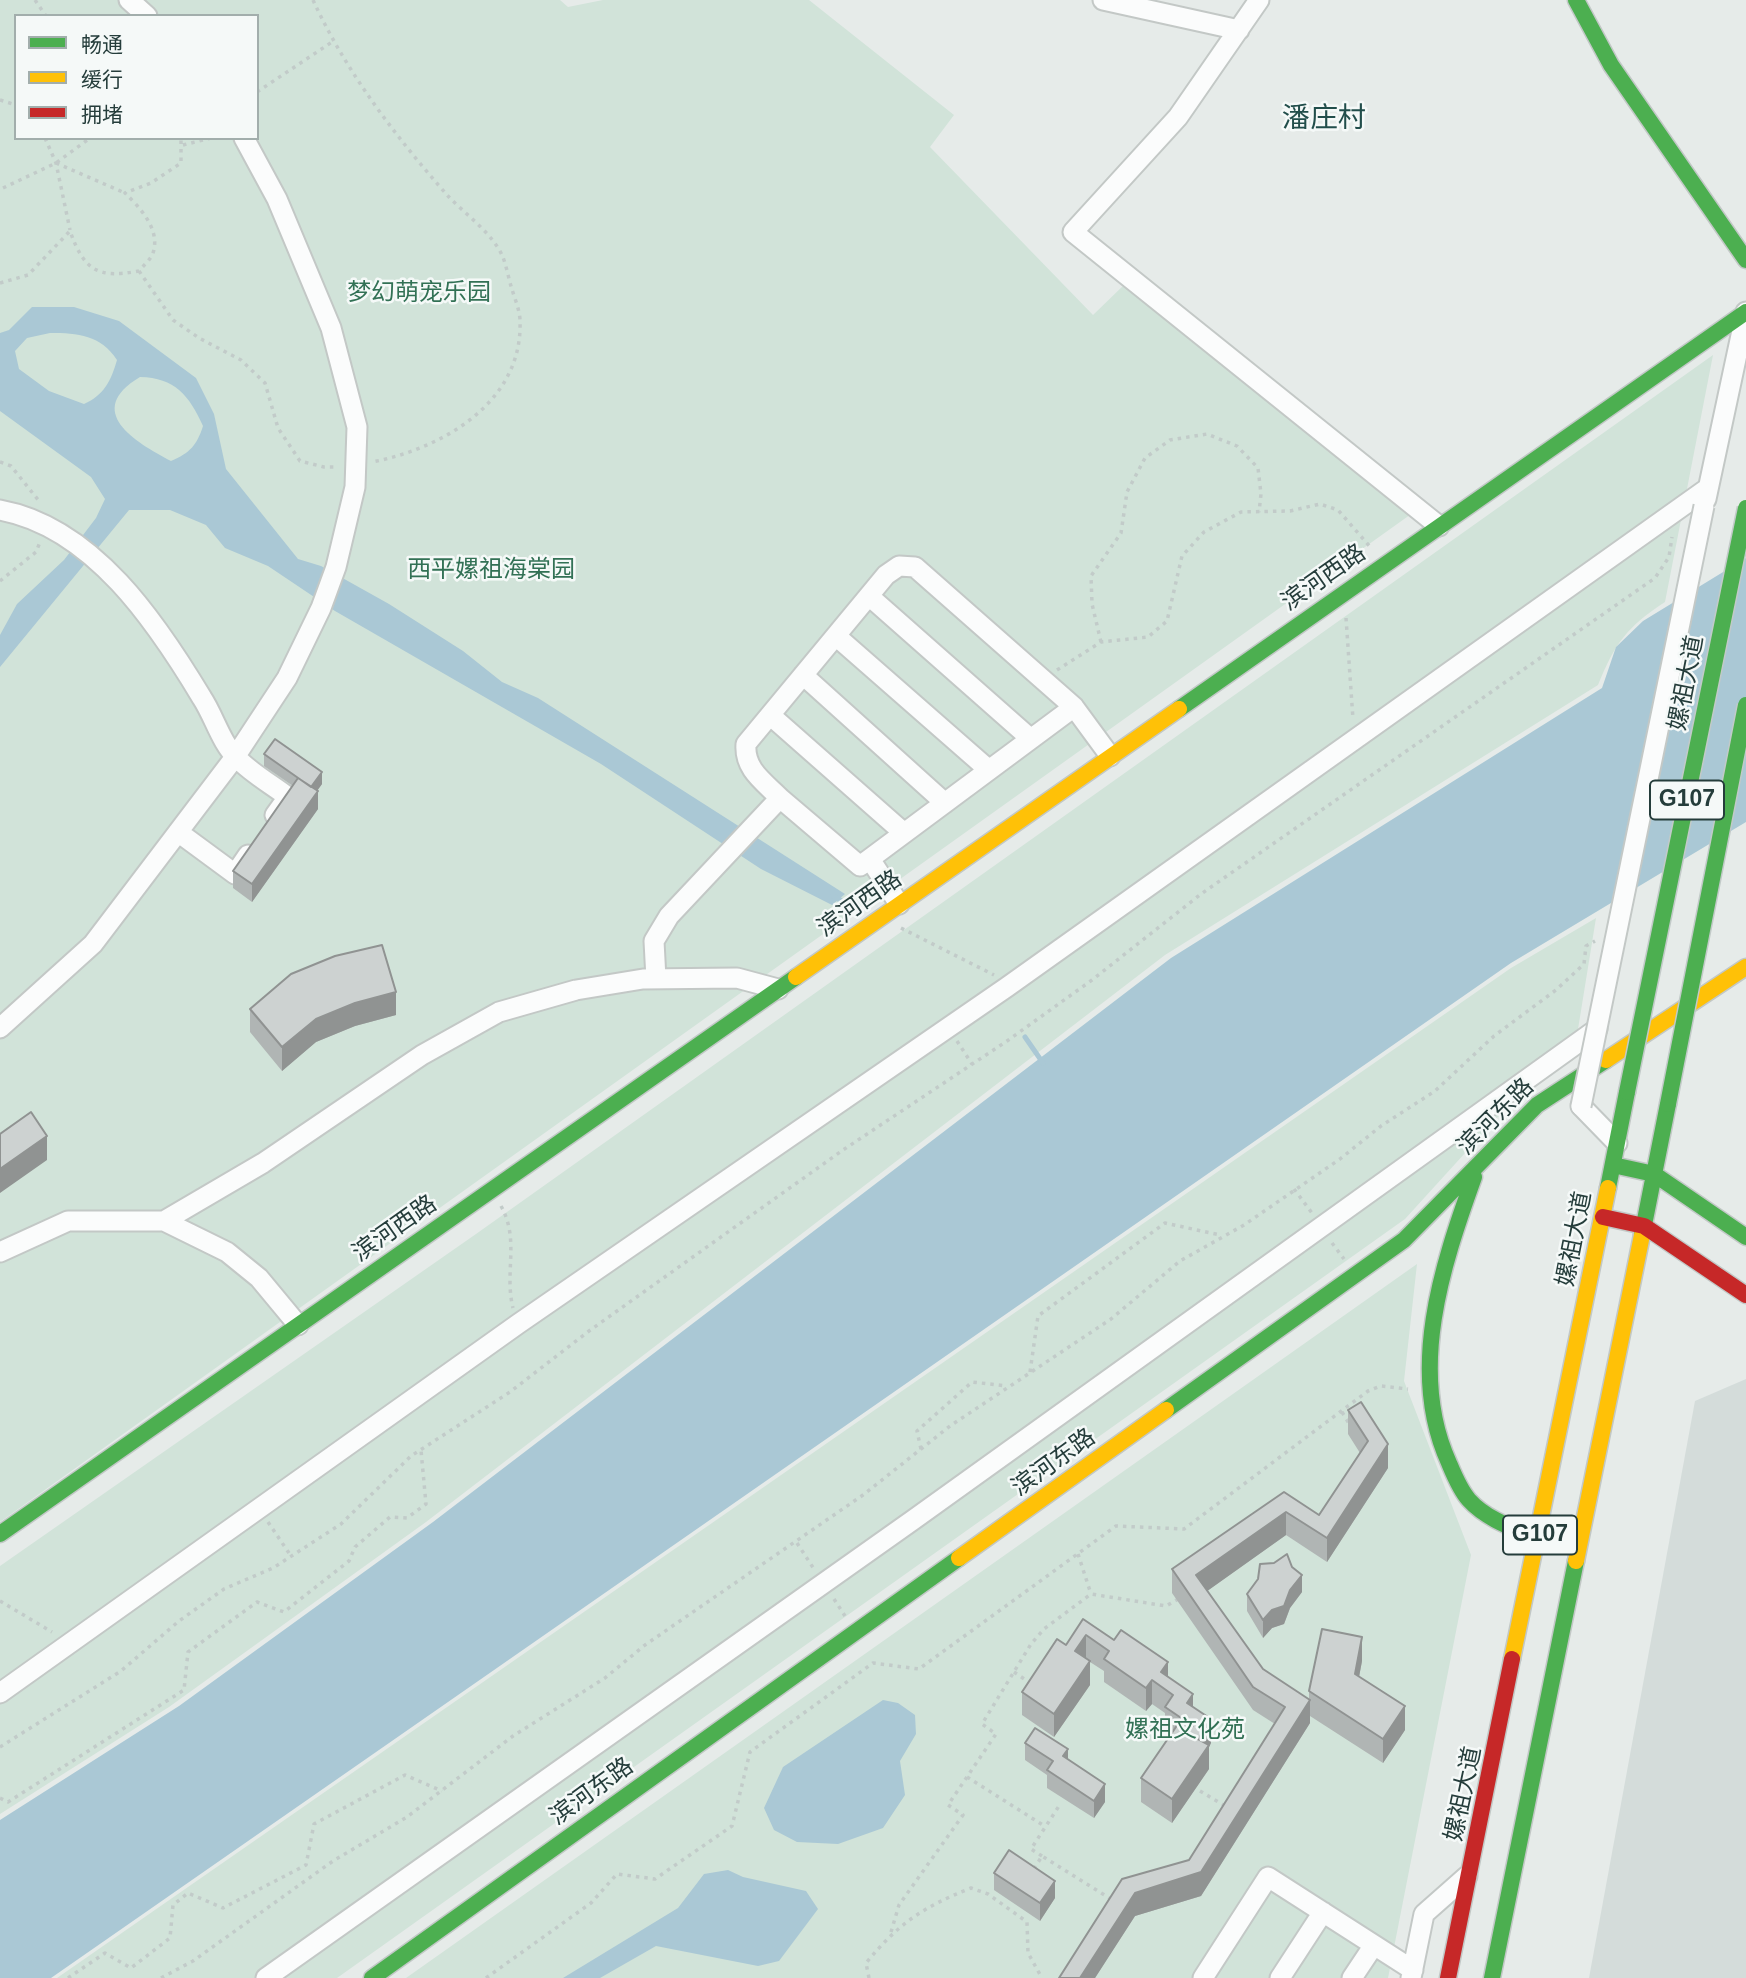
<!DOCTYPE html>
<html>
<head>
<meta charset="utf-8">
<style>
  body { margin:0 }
  #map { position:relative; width:1746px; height:1978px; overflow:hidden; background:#e6ebe9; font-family:Arial,"Noto Sans SC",sans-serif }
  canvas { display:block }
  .legend { position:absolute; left:14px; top:14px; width:245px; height:126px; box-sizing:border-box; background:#f5f9f8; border:2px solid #a2aeac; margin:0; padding:9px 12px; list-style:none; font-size:21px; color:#253d3b }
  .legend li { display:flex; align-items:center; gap:14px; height:35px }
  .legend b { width:35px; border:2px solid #a2aeac }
</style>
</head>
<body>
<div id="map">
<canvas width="1746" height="1978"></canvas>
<ul class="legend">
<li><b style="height:9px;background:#4caf50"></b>畅通</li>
<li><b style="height:9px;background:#ffc107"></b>缓行</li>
<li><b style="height:9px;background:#c62828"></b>拥堵</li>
</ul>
</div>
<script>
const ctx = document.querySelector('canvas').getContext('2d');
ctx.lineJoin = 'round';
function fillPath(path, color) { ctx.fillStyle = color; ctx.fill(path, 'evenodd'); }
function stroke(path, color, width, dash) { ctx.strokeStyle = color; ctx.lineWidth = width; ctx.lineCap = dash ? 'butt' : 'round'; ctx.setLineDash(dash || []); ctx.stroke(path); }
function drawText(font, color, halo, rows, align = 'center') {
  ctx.font = font + ' Arial,"Noto Sans SC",sans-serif'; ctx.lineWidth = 5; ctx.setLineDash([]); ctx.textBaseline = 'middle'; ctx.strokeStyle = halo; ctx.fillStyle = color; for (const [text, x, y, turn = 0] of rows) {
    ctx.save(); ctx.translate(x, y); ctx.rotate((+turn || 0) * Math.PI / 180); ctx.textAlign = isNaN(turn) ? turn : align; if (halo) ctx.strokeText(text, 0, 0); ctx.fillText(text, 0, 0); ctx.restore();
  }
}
fillPath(new Path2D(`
  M1746,1379v599h-157l106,-577z`), '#d4dcda');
fillPath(new Path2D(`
  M0,0h560l8,7 35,-7h206l145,115 -24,32 163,168 32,-31 289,228 -1414,1010zM16,16h241v122h-241z
  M1713,355l-48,247c-38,25 -50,41 -67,83l-433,270 -739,567 -257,185 -169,107v-248l476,-332z
  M1596,918l-23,142 -57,37 -111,122 -1068,759h-280l1454,-1010z
  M1417,1264l-13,117 67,174 -83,423h-982z`), '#d1e3d9');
fillPath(new Path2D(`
  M32,307h42l45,14 77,57 18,36 12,55 72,90 23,7 68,38 74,47 39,31 36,16 307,196 -13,11 -71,-36 -160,-105 -266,-153 -67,-45 -43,-18 -19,-23 -36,-15h-41l-129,157v-32l17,-31 47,-44 32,-42 9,-19 -14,-22 -91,-66v-78l9,-3zM50,333c28,0 51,2 67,27 -6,21 -13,35 -33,44l-35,-13 -30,-22 -4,-18 12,-13zM140,377c35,1 49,18 63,49 -6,19 -13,27 -32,35 -36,-19 -88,-50 -31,-84z
  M1746,558v264l-235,141 -1460,1015h-51v-158l179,-114 254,-184 738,-564 431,-270 14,-41 27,-26z
  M883,1700l15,3 17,12 1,19 -16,27 5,34 -22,33 -45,16 -41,-2 -23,-12 -10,-22 19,-41z
  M728,1870l15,7 63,14 12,18 -39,52 -21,5 -102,-20 -56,32h-37l115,-70 26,-34z`), '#aac8d5');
stroke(new Path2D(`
  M833,896l16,9
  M1025,1037l18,26`), '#aac8d5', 5);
const street = new Path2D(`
  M129,0l18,16
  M1103,0l136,30
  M1259,0l-81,117 -105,115 366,294
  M1706,499l40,-187
  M0,510c93,17 157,113 202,188 12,18 19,45 35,60 14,15 34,26 51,39l-13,18
  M869,596l162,143
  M836,636l153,134
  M803,675l142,128
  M1074,707l36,49
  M770,715l134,118
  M178,832l57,42 13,-19
  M870,859l29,45
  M656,979l-2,-38 15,-25 111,-118 80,68 214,-159 -159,-140 -16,-1 -13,9 -140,169c-2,25 17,37 34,54
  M0,1028l93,-84 142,-187 52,-79 34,-70 15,-41 19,-80 2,-60 -26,-99 -54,-129 -33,-61
  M1581,1106l36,37
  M164,1221l99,-58 159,-108 77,-43 77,-22 67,-11 94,-1 41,11
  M0,1252l68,-31h96l63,31 32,26 39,47
  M0,1693l518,-369 489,-337 701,-499
  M266,1978l647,-458 684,-491
  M1203,1978l65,-101 145,93
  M1280,1978l43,-66
  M1352,1978l22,-33
  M1411,1978l13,-64 43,-38`);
const fast = new Path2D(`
  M1576,0l35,65 135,195
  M1179,709l567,-397
  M1613,1165l41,9 92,63
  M1474,1177c-32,89 -67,194 -25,286 5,12 11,27 20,37 18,20 47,29 70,39
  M1608,1188l19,-96
  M1642,1235l26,-131
  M1166,1410l238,-170 133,-135 69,-45
  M0,1534l796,-557
  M372,1978l587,-420
  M1492,1978l84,-417`);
const slow = new Path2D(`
  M796,977l383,-268
  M1606,1060l140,-93
  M959,1558l207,-148
  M1576,1561l66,-326
  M1512,1659l96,-471`);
const jam = new Path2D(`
  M1603,1217l41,9 102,69
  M1448,1978l64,-319`);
stroke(street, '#c3c8c6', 23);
stroke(fast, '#c2c8c6', 19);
stroke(slow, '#c2c8c6', 19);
stroke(jam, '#c2c8c6', 19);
stroke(new Path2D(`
  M35,0l11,16
  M313,0c33,72 83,137 135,196 17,18 43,36 54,59 4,9 6,21 9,31 3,11 9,24 9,35 3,82 -79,128 -148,141
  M257,92l75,-50
  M0,100l16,5
  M45,138l11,25 14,67
  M183,145l28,-7
  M56,163l69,30
  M3,188l53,-25 34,-25
  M139,271l34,49 26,18 42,22 24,23 13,45 22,33 24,6h13
  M0,283l28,-8 42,-44c14,39 27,48 69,40 4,-5 12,-12 14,-18 8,-24 -14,-46 -28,-60l26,-10 30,-20v-25
  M0,462l11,4 28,35
  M0,581l36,-29 4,-10
  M1346,618l7,101
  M1101,642l-9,-38 -1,-28 30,-43 6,-41 18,-34 25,-18 37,-6 30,12 21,22 3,26 -2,18
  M1057,670l44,-28 47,-5 19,-16 15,-65 22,-24 37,-20 49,-1 30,-7 18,6 34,39
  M901,928l93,47
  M957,1041l15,23
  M1294,1189l18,24
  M501,1206c19,34 3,66 12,102
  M1332,1243l12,16
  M1030,1372l8,-56 127,-93 55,12
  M1342,1412l8,13
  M921,1449l-4,-18 55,-49 35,4
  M268,1522l23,34
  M797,1543l17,26
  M1078,1554l13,40
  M834,1599l11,17
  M0,1601l52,31
  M1014,1672l16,11
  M0,1747l121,-76 58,-50 45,-32 49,-21 68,-44 70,-68 99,-64 79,-61 254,-181 164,-109 85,-61 109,-86 454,-316 14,-21 3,-20
  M967,1777l79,50
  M1200,1791l25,15
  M0,1798l8,4 176,-112 4,-38 69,-50 27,10 65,-51 6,-14 35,-30 17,1 19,-14 -5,-54
  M1042,1856l-11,-7 28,-43
  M1034,1869l8,-13 72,45
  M891,1932l8,-27 64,-90 -15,-10 48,-71 -14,-10 49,-80 13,-15 47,-35 75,12 14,-8
  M68,1978l37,-25 26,15 39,-30 3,-33 15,-12 35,15 83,-43 8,-41 91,-49 37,16
  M161,1978l32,-17 140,-100 74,-44 106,-81 92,-58 40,-33 218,-150 87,-69 161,-107 69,-58 64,-36 96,-66 41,-33 54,-35 59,-55 62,-46 28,-26 2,-18 9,-5
  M486,1978l105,-75 26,-29 38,5 77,-53 18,-74 123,-89 46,6 197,-143 68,3 184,-138 13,-5 27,3
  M869,1978l-3,-15c33,-40 57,-56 105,-75l17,6 39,28 1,31 14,25`), '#c2cbc9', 3.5, [3.5, 5]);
stroke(street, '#fbfcfc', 19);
stroke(fast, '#4caf50', 16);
stroke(slow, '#ffc107', 16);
stroke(jam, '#c62828', 16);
const streetBridge = new Path2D(`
  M1581,1106l123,-600`);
const fastBridge = new Path2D(`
  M1627,1092l119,-584
  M1668,1104l78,-399`);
stroke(streetBridge, '#c3c8c6', 23, []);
stroke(fastBridge, '#c2cac8', 19, []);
stroke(streetBridge, '#fbfcfc', 19);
stroke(fastBridge, '#4caf50', 16);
fillPath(new Path2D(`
  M264,754l58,30 -5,7 1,18 -66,93 -19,-14v-17l60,-85 -29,-20z
  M250,1009l146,6 -41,11 -39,16 -34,29 -32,-39z
  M1348,1410l40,58 -61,94 -41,-27 -79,56 56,78 46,30v-8l53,-30 -3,16 46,53 -22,33 -73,-47v7l-109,173 -66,20 -40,62h-36l130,-118 86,-136 -22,-14 -81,-117v-24l112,-77 35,23 41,-62 -12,-19z
  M1302,1592l-12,16 -6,16 -12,4 -9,10 -16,-27v-17z
  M1083,1619l85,58 25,30 18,36 -2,4v22l-37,54 -31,-21v-24l30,-44 -6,-4v-17l-13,-9 -6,7 -42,-29v-11l-14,-9v23l-36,52 -32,-22v-23l44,-47z
  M1025,1743l43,16 37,43 -11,16 -47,-30v-13l-22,-15z
  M994,1873l61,25 -15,23 -46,-31z`), '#b0b5b4');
fillPath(new Path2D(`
  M322,772v12l-11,15v-12z
  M318,791v18l-66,93v-18z
  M396,992v23l-41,11 -39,16 -34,29v-24l34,-28 39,-16z
  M47,1136v24l-47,33v-24z
  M1388,1444v24l-61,94v-24z
  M1286,1512v23l-90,64v-24z
  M1302,1575v17l-12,16 -6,16 -12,4 -9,10v-18z
  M1086,1635v24l-11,-8z
  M1362,1637v24l-7,37v-24z
  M1090,1661v24l-36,52v-23z
  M1168,1662v23l-7,-13z
  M1152,1680v24l-6,7v-23z
  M1193,1694v23l-6,-14z
  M1310,1700v23l-109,173 -66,20 -40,62h-15l55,-85 66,-21z
  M1405,1706v24l-22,33v-24z
  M1211,1719v24l-2,4v22l-37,54v-24l26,-60z
  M1068,1749v18l-5,-11z
  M1105,1784v18l-11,16v-17z
  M1055,1881v17l-15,23v-18z`), '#909392');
const building = new Path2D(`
  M275,739l47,33 -11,15 -47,-33z
  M298,778l20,13 -66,93 -19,-13z
  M382,945l14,47 -41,11 -39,16 -34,28 -32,-38 41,-35 44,-18z
  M31,1112l16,24 -47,33v-35z
  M1361,1402l27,42 -61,94 -41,-26 -90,63 67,94 47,31 -109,172 -66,21 -55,85h-21l63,-99 67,-19 96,-153 -32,-20 -81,-118 112,-77 35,23 49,-74 -20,-31z
  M1287,1554l5,13 10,8 -12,15 -6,16 -12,4 -9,10 -16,-26 11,-15 2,-15 14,-1z
  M1083,1619l31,21 7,-10 47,32 -7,10 32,22 -6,9 24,16 -13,20 11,6 -37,54 -31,-21 37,-54 11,7 4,-5 -28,-19 8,-12 -21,-15 -6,8 -42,-29 5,-8 -23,-16 -11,16 15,10 -36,53 -32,-22 35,-53 9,6z
  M1322,1629l40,8 -7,37 50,32 -22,33 -74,-48z
  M1035,1728l33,21 -5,7 42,28 -11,17 -47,-31 6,-9 -28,-18z
  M1009,1850l46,31 -15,22 -46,-30z`);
fillPath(building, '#cdd2d1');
stroke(building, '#909392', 2);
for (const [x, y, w] of [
  [1687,800,74],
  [1540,1535,74]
]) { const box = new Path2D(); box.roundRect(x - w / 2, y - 19.5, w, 39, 5); ctx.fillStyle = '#f5f9f8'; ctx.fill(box); stroke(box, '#253d3b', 2); }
drawText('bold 23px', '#253d3b', null, [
  ["G107",1687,800],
  ["G107",1540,1535]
]);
drawText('24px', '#327155', '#f5f9f8', [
  ["梦幻萌宠乐园",419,293],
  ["西平嫘祖海棠园",491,570],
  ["嫘祖文化苑",1185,1730]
]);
drawText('24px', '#253d3b', '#f5f9f8', [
  ["滨河西路",1324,578,-35],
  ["嫘祖大道",1687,683,-79],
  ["滨河西路",860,904,-35],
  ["滨河东路",1496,1117,-45],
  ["滨河西路",395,1229,-35],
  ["嫘祖大道",1575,1239,-79],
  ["滨河东路",1054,1463,-36],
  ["滨河东路",592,1792,-36],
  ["嫘祖大道",1464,1794,-78]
]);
drawText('28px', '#224e4b', '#f5f9f8', [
  ["潘庄村",1324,119]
]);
</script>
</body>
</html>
